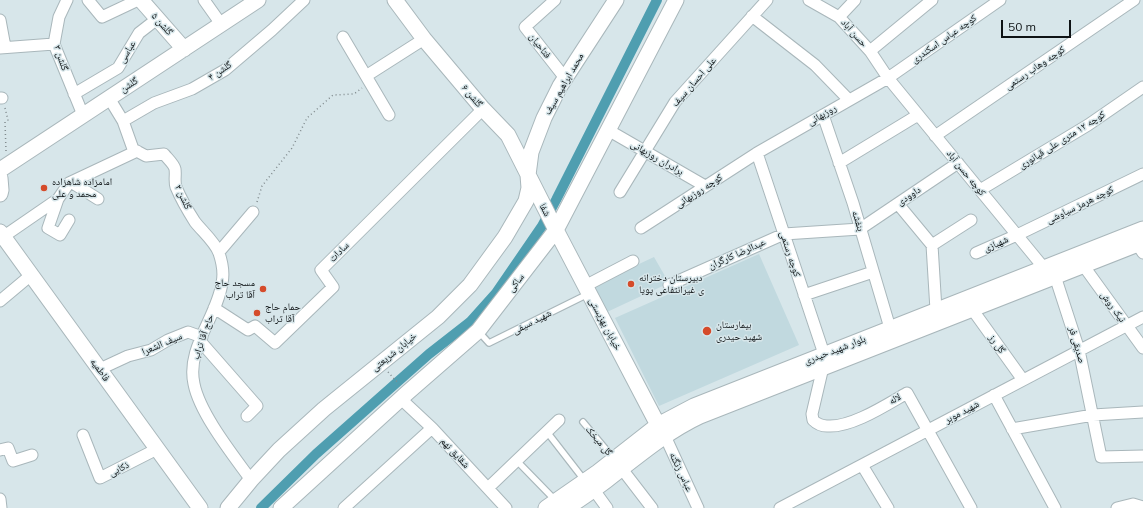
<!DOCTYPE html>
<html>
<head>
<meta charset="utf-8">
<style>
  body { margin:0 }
  #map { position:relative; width:1143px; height:508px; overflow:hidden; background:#d7e6ea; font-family:Mulish,sans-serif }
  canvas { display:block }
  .scale { position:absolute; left:1001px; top:20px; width:70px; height:18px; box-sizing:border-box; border:2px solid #0e1315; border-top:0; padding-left:5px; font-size:12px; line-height:14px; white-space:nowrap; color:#0e1315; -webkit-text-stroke:3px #d7e6ea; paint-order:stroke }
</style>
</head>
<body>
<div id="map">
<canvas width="1143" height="508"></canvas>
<div class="scale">50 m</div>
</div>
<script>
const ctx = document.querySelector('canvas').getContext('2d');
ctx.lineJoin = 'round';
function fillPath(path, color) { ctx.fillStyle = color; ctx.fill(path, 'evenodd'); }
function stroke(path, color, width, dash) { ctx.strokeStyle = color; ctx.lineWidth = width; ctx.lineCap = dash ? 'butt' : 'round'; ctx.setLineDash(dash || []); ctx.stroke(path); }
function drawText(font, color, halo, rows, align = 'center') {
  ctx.font = font + ' Mulish,"Noto Naskh Arabic",sans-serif'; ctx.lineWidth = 3; ctx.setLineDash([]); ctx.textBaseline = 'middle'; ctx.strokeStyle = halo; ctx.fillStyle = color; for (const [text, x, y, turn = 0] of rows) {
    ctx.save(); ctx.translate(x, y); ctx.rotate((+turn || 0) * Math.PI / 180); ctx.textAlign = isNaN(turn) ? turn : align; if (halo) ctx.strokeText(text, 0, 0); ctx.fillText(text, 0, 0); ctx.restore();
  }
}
fillPath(new Path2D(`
  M759,254l40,91 -140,61 -44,-88z
  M654,257l15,26 -62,29 -15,-26z`), '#c1d9df');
stroke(new Path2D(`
  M261,508l55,-54 113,-100 41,-32 26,-29 46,-67 14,-26 101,-200`), '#4f9eb0', 10);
const lane = new Path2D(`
  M479,332l10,11 99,-49
  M583,422l31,37
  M547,432l38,49
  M517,461l39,40`);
const street = new Path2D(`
  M67,0l-8,17 -5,27 29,71
  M88,0l14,17 36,-17
  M204,0l17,24
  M555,0l-30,27 40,51
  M809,0l30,17 31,34 18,27 156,190
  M752,16l63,49 34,35
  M839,17l16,-17
  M0,20l5,27
  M343,37l46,78
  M0,48l54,-4
  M870,51l62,-51
  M366,76l58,-37
  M74,94l44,-26 21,-35 18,-14
  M0,98h2
  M109,98l14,23 10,28 13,7 18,-2c3,4 10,10 11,15 1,6 -1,12 1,18 5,12 12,24 19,35 7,9 20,20 24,31 3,9 5,21 3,30 -5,34 -36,65 -28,101 6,30 39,71 57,96
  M823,115l30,88 37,125
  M123,121l31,-18 38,-14 33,-19 47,-40 32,-30
  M608,130l97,56
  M935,136l199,-136
  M757,153l67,201
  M839,163l79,-48
  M71,182l27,17
  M980,190l108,-65 55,-38
  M620,192l55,-90 92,-102
  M58,199l-10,29 12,7 9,-15
  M898,204l34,41
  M641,228l116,-75 131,-75 112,-78
  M0,239l58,-40 11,-16 68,-32
  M1137,244l6,9
  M219,252l34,-40
  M976,253l41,-18 126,-61
  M1083,265l60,83
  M1055,276l24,74 22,107 42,-1
  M669,285l115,-51 76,-5 98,-66
  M585,286l48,-25
  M804,295l69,-23
  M0,301l31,-26
  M214,308l34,22 7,-4 20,17 58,-56 -12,-17 162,-161
  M972,309l51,71
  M936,310l-4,-65 39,-25
  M200,341l57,65 -10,10
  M823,367l-11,47 1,6c4,4 8,6 14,6 24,2 59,-21 80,-33l64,115
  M100,369l28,-13 23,-6 17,-10 20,-8 14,5
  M994,395l61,113
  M401,399l31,29 74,80
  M1012,429l81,-14 50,-3
  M83,435l17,43 57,-29
  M665,436l33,72
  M0,450l8,-2 5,13 19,-6
  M862,465l26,43
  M622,469l30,39
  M488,488l71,-68
  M594,490l13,18
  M0,499l1,9
  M344,508l88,-80
  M780,508l363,-191
  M1117,508l16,-4 10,3`);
const secondary = new Path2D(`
  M141,0l43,49
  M395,0l29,39 59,70 25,26 48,95 102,195 5,9
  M0,170l258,-170
  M0,178l1,12 -1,4
  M0,232l200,276
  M228,508l23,-28 28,-30 45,-41 114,-92 32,-32 35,-48 21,-36 3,-13 -1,-13 3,-23 13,-34 16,-32 56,-86
  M281,508l126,-115 71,-62 78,-101 120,-230
  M546,508l52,-36 60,-47 36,-19 449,-177
  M567,508c13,-9 27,-18 40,-28 30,-23 59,-48 93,-64l443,-174`);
stroke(lane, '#a9b7bb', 8);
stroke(street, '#a9b7bb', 13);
stroke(secondary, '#a9b7bb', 17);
stroke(new Path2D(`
  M5,108l3,12 -3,2 1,29
  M257,202l5,-16 30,-38 15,-30 26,-23 21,-1 8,-6
  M388,372l11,12`), '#818b8e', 1.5, [1, 3]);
stroke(lane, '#fff', 5.5);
stroke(street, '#fff', 11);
stroke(secondary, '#fff', 15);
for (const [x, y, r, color] of [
  [44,188,4,"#d54b2a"],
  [631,284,4,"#d54b2a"],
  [263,289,4,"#d54b2a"],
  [257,313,4,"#d54b2a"],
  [707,331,5,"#d54b2a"]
]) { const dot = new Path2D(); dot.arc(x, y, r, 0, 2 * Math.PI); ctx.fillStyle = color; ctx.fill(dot); stroke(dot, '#d7e6ea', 1.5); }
drawText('10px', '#0e1315', '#d7e6ea', [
  ["گلشن ۵",162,24,48],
  ["حسن آباد",854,33,48],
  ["کوچه عباس اسکندری",944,39,-35],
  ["فتاحیان",540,46,52],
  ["عباسی",127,52,-59],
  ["گلشن ۳",61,58,71],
  ["کوچه وهاب رستمی",1035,68,-34],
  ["گلشن ۴",220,71,-34],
  ["علی احسان سیف",694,82,-49],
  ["محمد ابراهیم سیف",564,84,-60],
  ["گلشن",129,85,-33],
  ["گلشن ۶",472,96,50],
  ["روزبهانی",822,115,-30],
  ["کوچه ۱۲ متری علی قپانوری",1062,140,-32],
  ["برادران روزبهانی",657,158,30],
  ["کوچه حسن آباد",966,173,51],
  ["کوچه روزبهانی",699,191,-33],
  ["داوودی",909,196,-34],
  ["گلشن ۲",183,197,65],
  ["کوچه هرمز سیاوشی",1080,205,-26],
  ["شفا",545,210,63],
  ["بنفشه",858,221,73],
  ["شهبازی",996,244,-24],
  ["سادات",339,252,-45],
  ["عبدالرضا کارگران",737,254,-24],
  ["کوچه رستمی",790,254,72],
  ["ساکی",516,283,-53],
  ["نیک روش",1113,307,54],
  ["شهید سیفی",532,322,-27],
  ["خیابان بهزیستی",605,324,62],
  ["حاج آقا تراب",203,337,-71],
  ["سیف الشعرا",162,344,-23],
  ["گل رز",997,344,54],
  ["صدیقی فر",1077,345,74],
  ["بلوار شهید حیدری",835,350,-21],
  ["خیابان شریعتی",394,352,-39],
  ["فاطمیه",100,370,54],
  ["لاله",895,399,-29],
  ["شهید موبر",962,412,-28],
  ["گل میخک",599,441,50],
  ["شقایق نهم",455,453,47],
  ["ذکایی",119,469,-27],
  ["عباس زنگنه",681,472,65]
]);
drawText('10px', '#0e1315', '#d7e6ea', [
  ["امامزاده شاهزاده",52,182],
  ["محمد و علی",52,194],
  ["دبیرستان دخترانه",639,278],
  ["ی غیرانتفاعی پویا",639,290],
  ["مسجد حاج",255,283,"right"],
  ["آقا تراب",255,295,"right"],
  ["حمام حاج",265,307],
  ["آقا تراب",265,319],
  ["بیمارستان",716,325],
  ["شهید حیدری",716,337]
], 'left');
</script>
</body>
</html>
